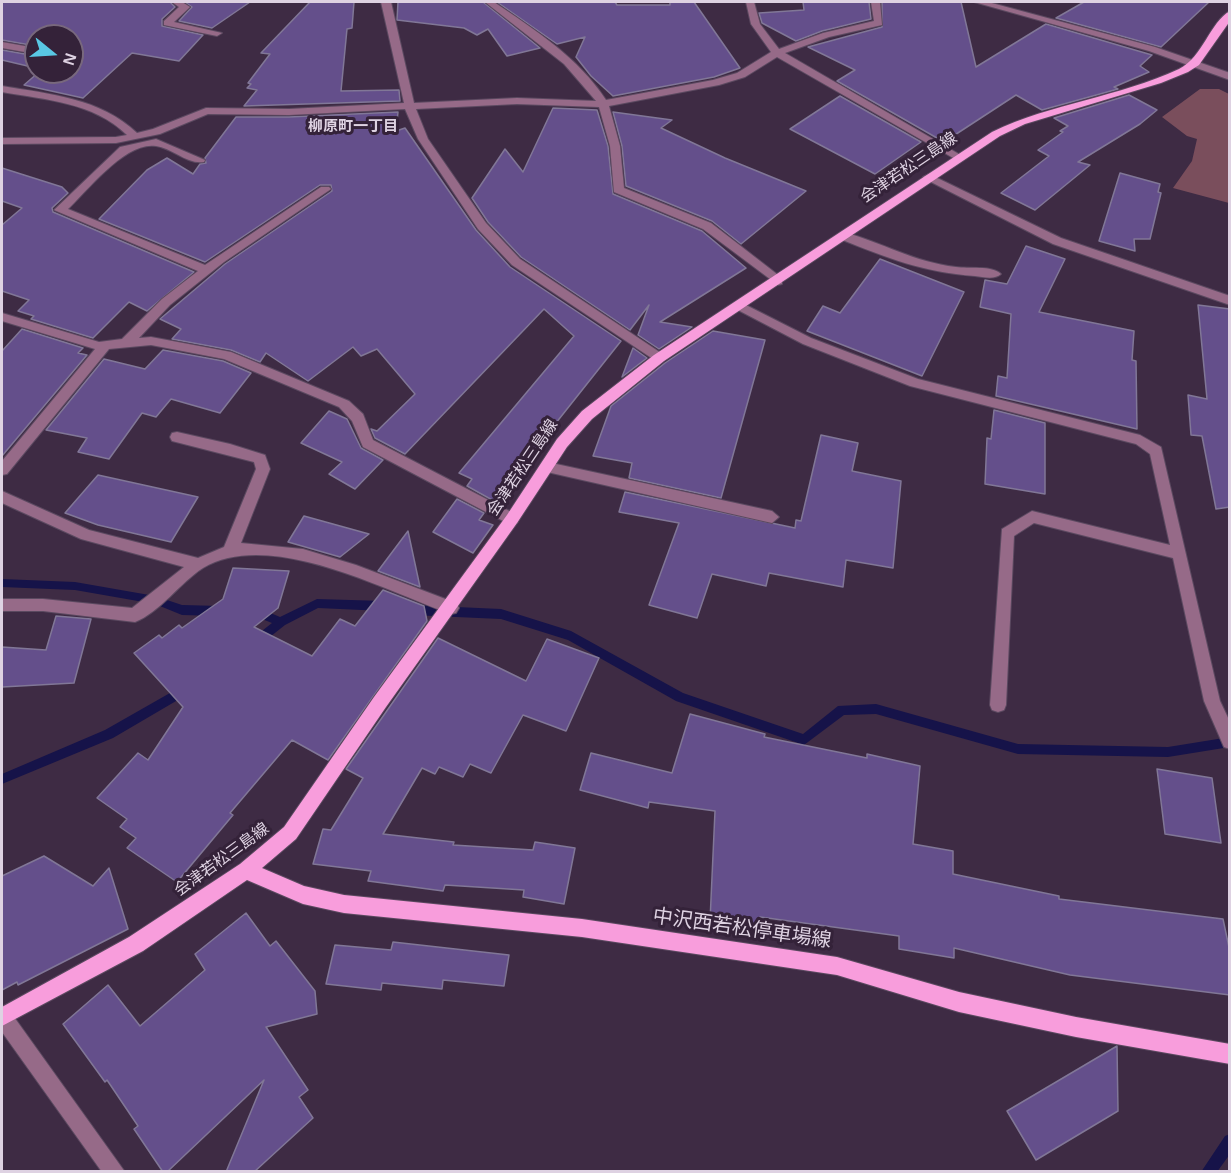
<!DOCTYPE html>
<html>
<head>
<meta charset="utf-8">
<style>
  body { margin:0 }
  #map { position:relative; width:1231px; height:1173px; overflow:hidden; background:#3e2b44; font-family:Arial,sans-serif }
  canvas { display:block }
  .frame { position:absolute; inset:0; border:3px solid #ded2e2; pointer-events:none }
  .north { position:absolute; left:24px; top:24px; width:60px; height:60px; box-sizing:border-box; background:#342239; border:2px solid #78687d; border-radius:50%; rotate:108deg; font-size:16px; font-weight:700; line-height:24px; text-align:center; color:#ded2e2 }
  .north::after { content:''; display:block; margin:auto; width:21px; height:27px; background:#59c8e4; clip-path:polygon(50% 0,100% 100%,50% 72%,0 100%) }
</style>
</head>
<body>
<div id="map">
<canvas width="1231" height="1173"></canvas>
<div class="frame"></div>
<div class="north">N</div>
</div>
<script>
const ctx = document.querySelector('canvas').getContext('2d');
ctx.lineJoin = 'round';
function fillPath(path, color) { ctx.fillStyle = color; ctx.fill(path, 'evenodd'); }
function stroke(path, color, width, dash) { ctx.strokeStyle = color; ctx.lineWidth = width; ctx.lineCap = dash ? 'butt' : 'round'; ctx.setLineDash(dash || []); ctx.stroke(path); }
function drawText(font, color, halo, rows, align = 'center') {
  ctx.font = font + ' Arial,"Noto Sans JP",sans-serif'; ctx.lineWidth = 6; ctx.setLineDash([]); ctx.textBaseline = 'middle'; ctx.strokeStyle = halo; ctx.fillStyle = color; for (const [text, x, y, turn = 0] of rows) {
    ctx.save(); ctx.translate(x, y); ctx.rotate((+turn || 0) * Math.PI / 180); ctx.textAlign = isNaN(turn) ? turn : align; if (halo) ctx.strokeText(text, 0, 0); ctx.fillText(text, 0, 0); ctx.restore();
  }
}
fillPath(new Path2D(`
  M1200,89h19l10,5v109l-56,-15 19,-27 5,-22 -10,-3 -25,-19z`), '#7a4e5c');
fillPath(new Path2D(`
  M2,579l73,3 80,14 27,9 38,1 4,2 1,3 -1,3 -4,2 -38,-1 -27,-11 -80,-14 -73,-3z
  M317,599l67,2 4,2 1,3 -1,3 -4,2 -66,-3 -33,17 -24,19 -4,2 -4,-2 -1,-3 1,-3 19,-15 -20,-8 -1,-3 1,-3 4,-2 24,10z
  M411,605l90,4 70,22 112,62 120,41 35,-28 38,-2 142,40 150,3 62,-10v10l-62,10 -150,-3 -142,-40 -32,1 -40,30 -128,-44 -108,-61 -67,-21 -90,-4 -4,-2 -1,-3 1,-3z
  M184,685l4,1 2,4 -2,4 -75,44 -111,46v-10l103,-44z
  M1230,1134v20l-13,18h-16l24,-36z`), '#161349');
const building = new Path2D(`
  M2,2h168l5,5 -13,12v7l41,9 -24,26 -47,-8 -49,45 -59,-13 15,-13h33v-36h-36v10l-34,-6z
  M185,2h65l-38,26 -33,-7 13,-14z
  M310,2h44l-2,26 -5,1 -6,62 58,-1 1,11 -156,5 13,-16 -10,-2 4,-4 -3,-1 22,-29 -9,-1z
  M398,2h85l57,46 -33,8 -19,-27 -11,6 -13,-7 -67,-8z
  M497,2h118l2,3h53v-3h24l46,66 -26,9 -101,19 -22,-20 -15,-19 9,-20 -28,7z
  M803,2h66l2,17 -49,12 -26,10 -34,-18 -3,-10 45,-3z
  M882,2h79l15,65 70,-43 106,31 -12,11 9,6 -35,15 4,2 -76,21 -26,-15 -72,47 -107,-61 18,-11 -47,-23 74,-20z
  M1084,2h125l-48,45 -105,-29z
  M2,50l34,6v12l-34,-8z
  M1129,95l28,15 -17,14 -62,38 12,3 -55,45 -34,-17 48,-37 -11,-6 25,-18 -3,-1 8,-5 -14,-8z
  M840,96l81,46 -46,32 -85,-45z
  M553,108l44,2 11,36 5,48 89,37 44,37 -86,54 32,5 -33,22 -21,-14 11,-30 -19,25 -109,-73 -33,-35 -16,-24 33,-49 18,23z
  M398,112l-2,19 9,-3 71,102 34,37 111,74 -127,160 -27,-15 5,-7 -13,-6 115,-137 -30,-27 -139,145 -30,-16 -4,-9 6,2 38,-37 -38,-45 -16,7 -8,-9 -45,34 -42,-28 -6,9 -29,-12 -59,-11 9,-10 -21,-10 65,-55 107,-73 -1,-6h-11l-115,77 -106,-43 48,-49 20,-12 26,16 7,-10 6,-1 -1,-5 31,-41h53z
  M613,112l59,8 -11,8 64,30 81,33 -65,53 -29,-23 -86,-35 -4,-40z
  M2,168l60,19 6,6 -16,15 1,4 141,60 -47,39 -18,-9 -36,36 -62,-19 3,-3 -16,-5 11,-11 -27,-9v-66l20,-17 -20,-7z
  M1120,173l40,11 -2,8 3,1 -11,46h-16l1,12 -36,-10z
  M1026,246l39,13 -26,53 95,19 -2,29 4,1 1,68 -141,-33 2,-20 9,2 4,-64 -31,-7 5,-27 22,4z
  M880,259l84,33 -42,84 -115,-45 16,-25 17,7z
  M1198,305l32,4v198l-14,2 -14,-73 -11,-1 -3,-40 19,4z
  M22,329l61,19 -5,5 9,2 -85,101v-105z
  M713,331l52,9 -44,158 -92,-20 3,-15 -39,-7 18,-50 54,-43z
  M633,348l14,10 -25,19z
  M163,350l60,11 28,12 -31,40 -49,-14 -15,18 -14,-4 -33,46 -31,-7 9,-14 -41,-8 58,-71 41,10z
  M994,410l51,13v71l-60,-10 2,-46 4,1z
  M329,411l18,8 14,29 22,12 -28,29 -26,-15 13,-12 -41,-19z
  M821,435l37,8 -6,28 49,10 -8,87 -47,-8 -3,27 -74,-14 -3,13 -54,-12 -15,44 -48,-13 30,-82 -60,-11 6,-20 170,36 1,-8 5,1z
  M98,475l100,22 -27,45 -73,-17 -33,-12z
  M457,499l27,14 -5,7 14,5 -20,28 -40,-21z
  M304,516l65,18 -29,23 -52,-15z
  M408,531l12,56 -42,-16z
  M233,568l56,3 -11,37 -24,19 58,29 28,-37 15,7 28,-36 41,16 3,15 -99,139 -36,-20 -62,73 3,2 -56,67 -50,-34 9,-10 -16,-11 7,-8 -30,-21 41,-45 10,7 35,-53 -49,-54 25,-18 3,3 17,-13 3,3 41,-29z
  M56,616l35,3 -17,64 -72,4v-40l44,3z
  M438,638l88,43 21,-42 52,19 -33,73 -43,-16 -32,58 -21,-9 -7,13 -24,-10 -4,7 -13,-6 -39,66 71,8 -1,3 80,5 2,-8 40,6 -11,56 -41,-7 1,-7 -79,-5 -2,6 -75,-10 3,-10 -58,-7 10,-35 8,1 32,-52 -17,-9z
  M690,714l75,20 -1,3 103,21v-4l53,12 -7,78 40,7v23l106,22v3l164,20 7,33v43l-160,-20 -116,-27v10l-55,-9v-13l-139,-19v8l-50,-4 5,-110 -66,-9 -1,6 -68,-18 11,-37 81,20z
  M1157,769l55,9 9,65 -56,-9z
  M44,856l49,30 16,-18 19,61 -110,56 -1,-3 -15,8v-114z
  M246,913l24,33 6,-5 39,50 2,23 -51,13 42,63 -9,7 14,21 -59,54h-28l38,-92 -97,92h-4l-29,-43 4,-3 -31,-46 -2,2 -42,-58 45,-39 32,41 65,-56 -10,-16z
  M393,942l116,13 -5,31 -61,-6 -1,9 -60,-6 -1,7 -55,-6 9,-39 56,5z
  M1117,1046l1,65 -82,49 -29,-49z`);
fillPath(building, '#644f8b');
stroke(building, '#817797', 1.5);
const minor = new Path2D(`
  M172,2h10l8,5 -16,15 48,11 -5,3 -53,-11v-4l15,-14z
  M381,2h10l23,101 103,-5 79,3 -32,-37 -79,-62h9c41,28 85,56 112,98l107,-20 24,-7 34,-21 -20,-28 -5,-22h8l6,22 19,25 44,-16 51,-12 -3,-19h9l2,23 -53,12 -44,16 179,104 -9,2 -178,-102 -32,20 -26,8 -110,21 11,40 4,42 87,35 71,55v6l-4,1 -75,-56 -89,-37 -4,-46 -11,-39 -82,-3 -101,5 12,30 58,84 34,36 144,96 1,3 -6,5 -147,-98 -34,-36 -60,-90 -13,-30 -116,6 -81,-1 -48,20 -44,9 -114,1v-6l114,-1 11,-2c-34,-33 -81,-35 -125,-43v-6c48,8 98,12 135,47l16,-4 53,-21 83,1 115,-6z
  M974,2h14l167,45 75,26v7l-81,-29z
  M2,42l34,6v6l-34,-6z
  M156,139l49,21 -1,2c-16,3 -32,-14 -48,-16 -30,-5 -68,44 -88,63l137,56 116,-78h8l2,2 -107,73 -54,43 -31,33 12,-1 80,15 118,49 14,13 10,26 144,75 2,4 -2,4h-10l-144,-76 -11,-26 -13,-14 -115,-48 -73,-14 -42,4 -102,125 -5,1v-14l93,-112 -93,-28v-8l97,29 23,-3 40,-40 36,-28 -144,-61 66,-63z
  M929,174l132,64 169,58v9l-177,-61 -128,-65 -2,-2z
  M844,232c39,11 70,30 112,35 12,2 36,-2 45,7 -6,6 -18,3 -26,2 -53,-4 -87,-18 -135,-37l-2,-3z
  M740,302l71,36 107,41 222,56 21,12 59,254 10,21v27l-6,-2 -20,-46 -31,-143 -139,-35 -20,13 -8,169 -2,5 -6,2 -6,-2 -2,-5 12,-176 30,-18 138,34 -20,-91 -14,-10 -226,-58 -107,-42 -67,-35 -2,-3z
  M177,432l53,12 35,11 5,14 -29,74 62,6 53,16 100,38 3,5 -3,5 -5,1c-66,-23 -181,-86 -248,-46 -22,14 -44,45 -68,54l-92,-11h-41v-12h41l89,9 52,-41 -103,-28 -79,-36v-12l87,39 109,28 26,-11 32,-78 -2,-7 -82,-21 -2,-4 2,-4z
  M547,462l225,49 7,6 -7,6 -225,-51 -7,-5z
  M2,1007l7,3 116,162h-23l-100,-140z`);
const major = new Path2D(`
  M1230,11v10l-31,44 -11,7 -27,11 -136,41 -25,12 -336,225 -72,58 -25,28 -50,76 -131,184 -90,132 -34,29 42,18 40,9 238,24 255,38 122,35 117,25 154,27v20l-154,-27 -117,-25 -122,-37 -255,-38 -238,-24 -41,-9 -56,-24 -104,71 -141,75v-19l127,-70 111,-73 44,-37 90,-130 133,-182 50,-76 25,-28 72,-56 338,-223c60,-29 127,-35 187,-63 24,-12 31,-47 51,-58z`);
stroke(minor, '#5b4960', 2);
stroke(major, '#5b4960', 2);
fillPath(minor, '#966a88');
fillPath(major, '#f89ddc');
drawText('bold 15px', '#ded2e2', '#342239', [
  ["柳原町一丁目",353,127]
]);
drawText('16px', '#ded2e2', '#342239', [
  ["会津若松三島線",909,168,-34],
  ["会津若松三島線",523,468,-56],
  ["会津若松三島線",222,860,-36]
]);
drawText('20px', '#ded2e2', '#342239', [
  ["中沢西若松停車場線",742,929,8]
]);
</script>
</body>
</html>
